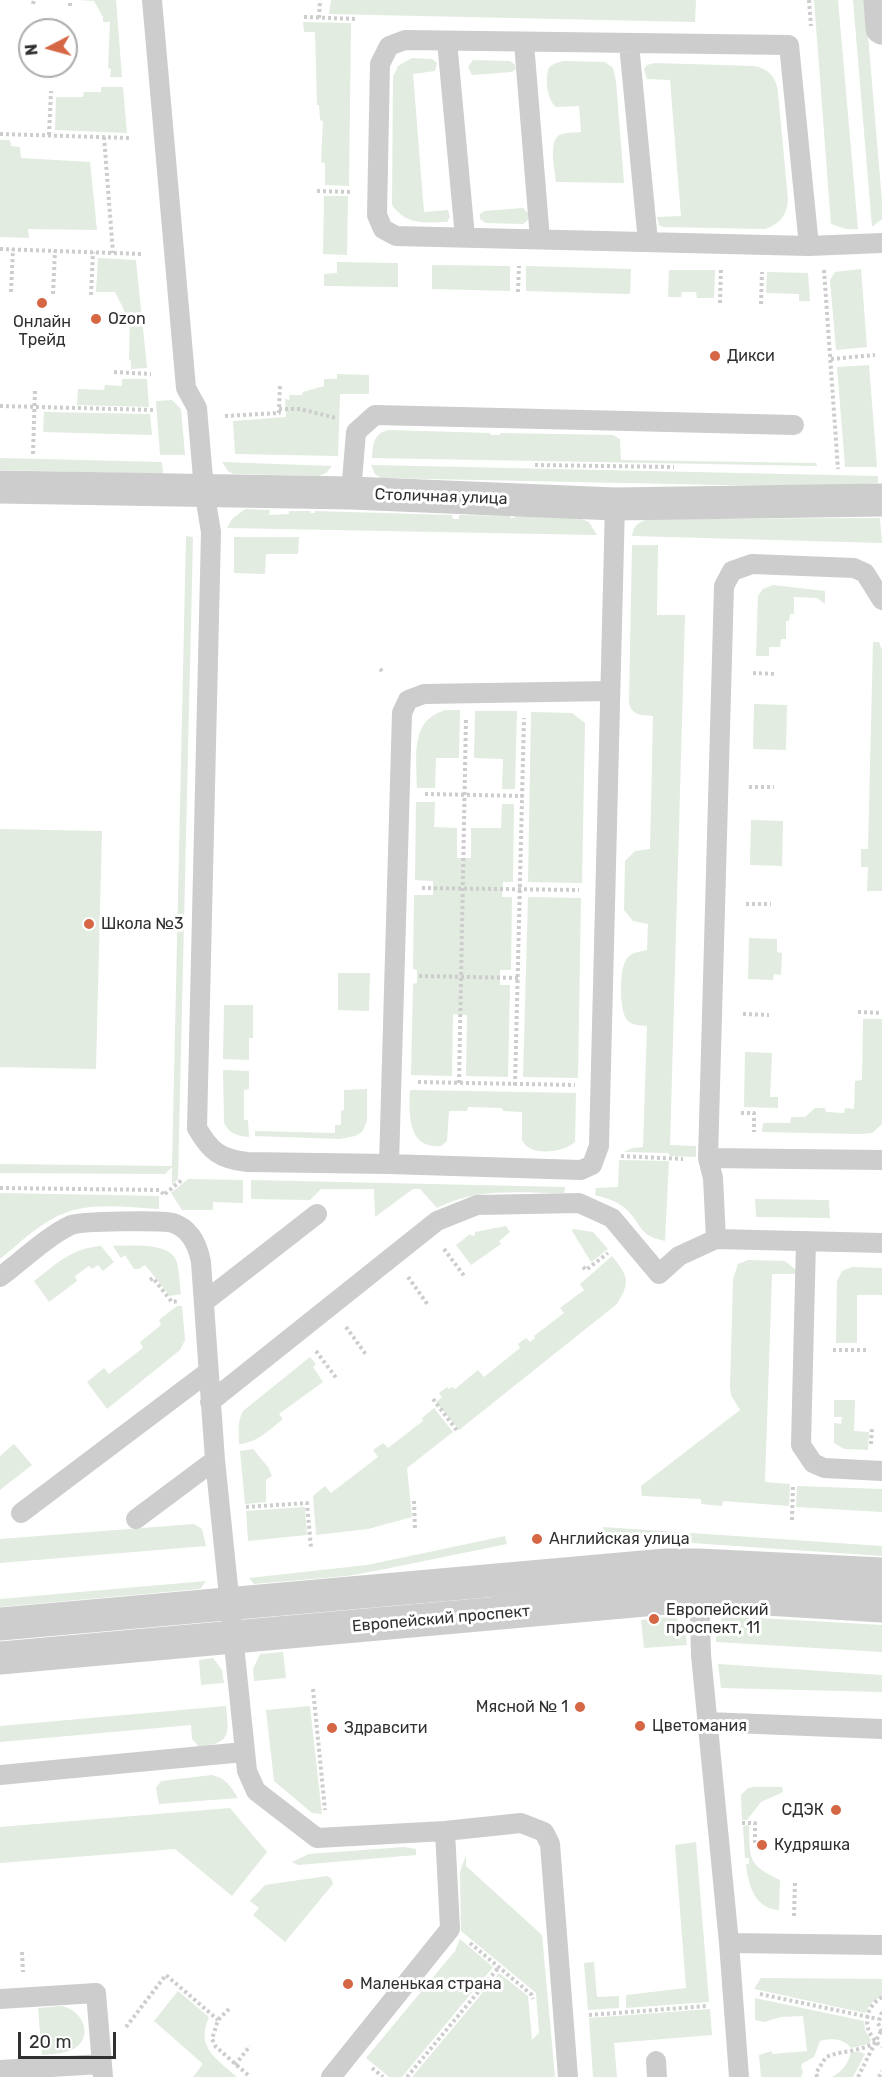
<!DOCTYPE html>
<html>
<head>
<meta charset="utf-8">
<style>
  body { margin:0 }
  #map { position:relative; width:882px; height:2077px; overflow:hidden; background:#fff; font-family:Rubik,sans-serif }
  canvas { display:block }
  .north { position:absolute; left:18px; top:18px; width:60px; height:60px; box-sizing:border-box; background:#fff; border:2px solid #acacac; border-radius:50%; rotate:264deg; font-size:16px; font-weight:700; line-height:24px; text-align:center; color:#303030 }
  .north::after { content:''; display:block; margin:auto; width:21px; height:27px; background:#d56744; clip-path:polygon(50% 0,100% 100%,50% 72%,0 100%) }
  .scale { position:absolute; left:18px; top:2032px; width:98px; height:27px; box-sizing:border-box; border:3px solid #303030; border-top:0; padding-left:8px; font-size:18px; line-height:21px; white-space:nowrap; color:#303030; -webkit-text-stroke:4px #fff; paint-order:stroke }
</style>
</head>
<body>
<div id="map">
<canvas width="882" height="2077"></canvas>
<div class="north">N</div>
<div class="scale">20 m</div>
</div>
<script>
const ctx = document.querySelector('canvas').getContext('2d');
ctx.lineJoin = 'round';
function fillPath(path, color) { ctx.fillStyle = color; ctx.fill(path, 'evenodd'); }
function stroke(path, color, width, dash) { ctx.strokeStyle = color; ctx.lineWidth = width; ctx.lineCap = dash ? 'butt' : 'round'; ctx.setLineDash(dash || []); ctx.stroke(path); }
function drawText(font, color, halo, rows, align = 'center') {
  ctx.font = font + ' Rubik,sans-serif'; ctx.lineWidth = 6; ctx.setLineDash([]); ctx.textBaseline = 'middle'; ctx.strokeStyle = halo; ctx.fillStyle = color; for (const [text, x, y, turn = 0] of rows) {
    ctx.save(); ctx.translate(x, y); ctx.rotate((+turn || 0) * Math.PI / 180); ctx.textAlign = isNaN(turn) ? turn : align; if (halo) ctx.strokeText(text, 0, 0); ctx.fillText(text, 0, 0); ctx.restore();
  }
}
fillPath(new Path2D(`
  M78,0h38l6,77h-12l1,-8 -3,-1 2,-46h-7v-5l-9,-16z
  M331,0h365l-1,22 -366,-8z
  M814,0h24l20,229h-12l-15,-5z
  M853,0h12l17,201v18l-10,8z
  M303,22l48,1 -2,163 -24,-1v-22l-4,-1 2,-41 -3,-1 -1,-15h-2l-2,-73h-11z
  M412,58l20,1 5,4 -2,8 -22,3 11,138 24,-2 2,7 -3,5c-23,0 -40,4 -55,-17l1,-128 5,-11z
  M473,60l37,1 5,4 1,4 -4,3 -40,3 -4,-8z
  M563,61l42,1 8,6 3,13 8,102 -68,-1c-1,-12 -9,-44 6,-48 6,-2 13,-1 19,-2l-2,-26 -23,1c-8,-6 -11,-26 -8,-36 1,-7 9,-8 15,-10z
  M655,63l99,3c15,3 22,11 24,26l10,108c-1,15 -8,24 -23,29l-102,-2 -4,-2 -2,-8 24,-1 -11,-136 -23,-1 -3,-10 3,-4z
  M101,87h22l4,46 -72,-3 1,-33h27l1,-5h17z
  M0,140h10l1,6 9,1 1,11 69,4 7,68 -69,-1 1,9 -29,-1z
  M324,196h24l-1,59 -24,-1z
  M523,208l6,6 -1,6 -5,4 -37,-1 -6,-4v-5l4,-3z
  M98,258l38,2 11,108 -16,1v-8l-2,-1 1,-46h-6v-4l-9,-18h-19z
  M337,262l61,1v24l-74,-1v-12l13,-1z
  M432,265l78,1v25l-78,-2z
  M526,266l105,3 -1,25 -104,-3z
  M861,269l6,78 -31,3 -6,-70 5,-8z
  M669,270h46l-1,28h-17l-1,-6h-14l-1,5h-13z
  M767,272l41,1 2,28h-11v-7l-33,-1z
  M869,365l8,102h-32l-8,-100z
  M337,374l32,1v19h-29l-2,62 -103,-2 -2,-33 53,-4 -1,-18 5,1 -1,-5h13l1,-3 21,-6v-7h13z
  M122,379h25l2,28 -72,-2 1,-16 26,1 1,-5 17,1z
  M172,400l9,9 4,46h-25l-4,-54z
  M44,412l106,2 2,21 -109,-3z
  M389,430l101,3 1,2h9v-2l113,2 7,4 1,21 195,3 1,3 -445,-8c1,-13 1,-25 17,-28z
  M0,458l162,4 1,12 -163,-4z
  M222,462l110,4 -6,7 -7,3 -86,-2 -5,-3z
  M371,465l507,11v7l-60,4 -437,-9 -6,-4z
  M245,509l25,1 -1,5 20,-1v-3h21l1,2h4v-2l137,4 1,4h6v-4l51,1v2h5v-2l64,2 10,4 8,13 -370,-7 5,-9z
  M880,518l2,25 -250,-7c2,-13 10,-16 22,-17z
  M186,536l7,1 -15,642 -6,6v-18l-7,7 -165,-1v-9l172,2z
  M234,537h65l-1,17h-32l-1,20 -31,-1z
  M632,545h26l-1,70h28l-15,530 26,1v11l-25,-1 -3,-3 -44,-1 8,-4 11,-1 4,-121c-6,-1 -14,0 -19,-5 -9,-8 -9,-51 -2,-61 5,-8 13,-8 21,-10l1,-26 -15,-3 -9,-11 1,-49 10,-10 15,-2 3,-133c-11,-1 -21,0 -24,-13z
  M773,585l52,6v13l-8,-6 -23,-1v17h-4l-1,7h-3v18h-5l-1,8h-11v9h-13l2,-60 5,-7z
  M873,642h6l3,8v241h-15l1,-24h-7v-18h7z
  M754,704l33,1 -1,45 -33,-1z
  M446,710h14l-1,48h-23l-1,30h-18c0,-31 -8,-68 29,-78z
  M475,711h42l-2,78h-13l1,-30 -29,-1z
  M531,712l41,1 13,10 -3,160 -54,-1z
  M416,802h19l-1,25 23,1v30h14v-30h30l1,-24h12l-1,78h-10l-1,15h10l-1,73h-11v15h10l-2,92 -42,-1 1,-61 -14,-1 -1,62 -41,-1 2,-91 4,-1v-13l-4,-1 1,-74h19v-14l-18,-1z
  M751,820l32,1 -1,45 -32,-1z
  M0,829l102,2 -6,238 -96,-2z
  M528,897l53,1 -3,180 -55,-1z
  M749,938l28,1v13l5,1 -1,22 -7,-1 -1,6 -25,-1z
  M338,973h32l-1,38 -31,-1z
  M224,1005h29v33h-4v22l-26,-1z
  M863,1019h19v105l-10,9 -13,1 -97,-2 1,-9h27l1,-6h14l10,-9h10l1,4 18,1 1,-5 9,1 1,-28 7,-1z
  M745,1052l27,1 -2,44h8v11l-34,-1z
  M223,1070l26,1v18l-5,1v30h4l1,17c-12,-1 -19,-3 -25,-14z
  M367,1089v32l-5,11 -7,4 -15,3 -85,-3v-5l80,2v-8h6v-14l3,-1v-20z
  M410,1090l166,3 -1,49c-12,11 -46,15 -53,-2v-28l-19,-1 -1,-3 -34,-1 -1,4h-18l-2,30 -6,5c-34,3 -32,-32 -31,-56z
  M619,1160l50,1 -4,80c-28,-6 -22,-16 -39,-32 -9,-8 -20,-11 -31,-14l1,-7 22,-1z
  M188,1179l55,1v23l-30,-1v8h-31l-11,-17z
  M251,1180l314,7 -1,6c-43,0 -88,-6 -127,15l-17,-19h-7l-38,28 -1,-28h-53l-11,11 -59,-1z
  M0,1193l159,3v13c-27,-1 -58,-6 -85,1 -28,7 -52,31 -74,49z
  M755,1199l74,1 1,18 -74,-1z
  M506,1226l4,6 -11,9 2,3 -30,21 -15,-20 14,-11 2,2 3,-1v-3z
  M573,1229l20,3 15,17 -17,13 -19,-31z
  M101,1246l13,16 -11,9 -5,-6 -6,4 -3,-3 -14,10 2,5 -28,21 -15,-21c22,-17 38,-33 67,-35z
  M113,1246c17,0 55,-4 63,14 4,10 3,24 5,34l-11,2 -25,-31 -6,4h-5l-9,-14 -4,3z
  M612,1256c16,20 19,25 5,48l-158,126 -23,-28 6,-5 -3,-4 8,-6 2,2 3,-2 3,2 23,-19 6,7 36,-29 -2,-4 8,-6 4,4 5,-4 -1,-2 30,-23 -4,-5 24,-18 -4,-6z
  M748,1260l37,1 11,9v4h-24l-7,208 25,2 -1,22 -66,-5 -1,5 -21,-2v-5l-59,-3 -1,-10 99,-76 -9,-15 -1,-8 3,-108 5,-15z
  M852,1267l30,1v27h-25v48h-21l1,-62 5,-10z
  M177,1306h5l3,34 -5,10 -73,59 -20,-27 17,-14 5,6 34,-26 -3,-6 21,-17 -2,-5z
  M310,1357l6,7 -3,3 10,15 -44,32 4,5c-14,11 -26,24 -44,25 0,-12 -2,-22 4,-33z
  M834,1400h21l-1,31 15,1 -1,18 -24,-1 -10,-6v-20l7,1 1,-7h-8z
  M434,1408l19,24 -46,36 5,49 -44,12 -52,6 -3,-39 12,-10 6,7 47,-36 -5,-7 10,-7 5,5 35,-27 -1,-3z
  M14,1444l18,21 -32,25v-34z
  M253,1449l15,18 4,9 -6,4v22l-21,2 -5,-53z
  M797,1486l85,3v23l-86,-5z
  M305,1507l2,28 -59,6 -2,-30z
  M194,1524l8,5 4,17 -206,17v-24z
  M603,1527l279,19v10l-278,-19z
  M505,1536l2,8 -127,26 -33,6 -93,8 -5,-6 118,-13z
  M206,1581l-6,8 -200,18v-8z
  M675,1616l10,15 2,14 -43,3 -3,-28z
  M723,1616l159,9v27l-166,-10 1,-13z
  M283,1652l3,26 -32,3 -1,-12 7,-15z
  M213,1658l9,12 2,13 -23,2 -2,-25z
  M718,1664l164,11v17l-161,-4z
  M226,1706c3,29 5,37 -27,41l-7,-8 -1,-14 -191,17v-16z
  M310,1706l12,108 -10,-1 -38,-32 -8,-71z
  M212,1775c14,3 19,12 26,23l-79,6 -3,-16 5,-7z
  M754,1787h28l1,5 -22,10 -14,18h-5l-1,-25 7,-7z
  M230,1808l37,44 -35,44 -57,-47 -175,14v-36z
  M749,1825c1,35 -2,39 31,55l-1,30c-24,-1 -31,-25 -33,-46h3v-6h-4l-2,-32z
  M696,1842l13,160 -83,6v-13l60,-7 -11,-143z
  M404,1847l12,2v6l-118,10 -6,-3 17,-8z
  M466,1855v11l76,69 13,142h-143l87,-104 29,23 4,44 7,-7 -3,-40 -75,-62 -1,-59z
  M327,1876l4,2 2,6 -48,58 -32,-27 6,-7 -9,-7 15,-16z
  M460,1939l33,28 -91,110h-13l-23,-19 89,-107z
  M594,1962l3,35 22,-1v12l-31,2 -4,-47z
  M761,1978l121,1v16l-11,8 -6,10 -111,-24z
  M178,1991l31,26c-14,31 8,42 28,60h-44l10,-13 -49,-43z
  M755,1998l109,23 1,9 6,10 -2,4 -18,4c-7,-10 -21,-10 -31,-7l-6,16 -11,6 -2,3 2,6 -2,5h-40l-2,-22 13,-4v3l35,-3 -4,-35 -22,1 -17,5 -9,-2z
  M62,2006c20,4 32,29 13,42 -10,6 -22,6 -33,7l-4,-47z
  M710,2009l2,26 -98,8 3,34h-24l-4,-59z
  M851,2052h10l4,2 -12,23h-21c11,-6 16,-13 19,-25z`), '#e2ece0');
stroke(new Path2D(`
  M809,0l2,26
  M33,4l1,-4
  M70,6v-6
  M304,17l52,2
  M319,18l1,-18
  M0,134l131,4
  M49,135l2,-44
  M104,137l9,116
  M317,191l35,1
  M0,249l141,5
  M824,270l14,199
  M11,292l2,-43
  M518,292l1,-26
  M53,294l2,-43
  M91,295l2,-43
  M720,303l1,-35
  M761,304l1,-32
  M831,359l44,-4
  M114,372l37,2
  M0,406l154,4
  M279,409h21l36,9
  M225,416l54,-3 1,-29
  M33,454l2,-65
  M535,465l139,2
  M380,669l4,4
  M753,673l24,1
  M749,787h25
  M425,794l98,2
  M422,888l157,2
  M746,904h25
  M419,976l99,2
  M858,1012l24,1
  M743,1014l26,1
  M418,1082l157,3
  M459,1083l7,-365
  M515,1085l9,-367
  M741,1113h13v19
  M621,1156l62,3
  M0,1188l159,2 6,5
  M165,1194l18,-15
  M444,1249l21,28
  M583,1267l3,3 22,-17
  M408,1277l20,28
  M150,1280l3,-2 19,24 7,-1
  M346,1327l21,29
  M833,1350h34
  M316,1351l21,28
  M433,1399l25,33
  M871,1444l1,-17
  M414,1501l1,29
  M246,1507l61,-4 4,45
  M792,1520l1,-35
  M313,1689l12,121
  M742,1823h13v23h3
  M794,1916l1,-34
  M470,1943l62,52 1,4
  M22,1952l1,20
  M760,1994l118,25
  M882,1997c-21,13 -19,36 0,50
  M229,2009l-11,11 -6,19 4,8 32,28
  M882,2012l-4,11 4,9
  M589,2015l118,-9
  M126,2027l40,-52 52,45
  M235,2065l15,-19
  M372,2068l11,9
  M407,2077l92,-110
  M817,2077l-1,-4 10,-16c17,-7 35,-5 50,-15
  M858,2077l23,-46
  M879,2077l3,-6`), '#cdcdcd', 4, [3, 3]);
stroke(new Path2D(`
  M152,0l34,388 11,20 7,82 7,42 -14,596c13,23 23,31 50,34l142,2 13,-451 6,-13 16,-6 186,-3
  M447,41l18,196
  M524,43l16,196
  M629,44l19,198
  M809,246l-20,-201 -384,-5 -16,6 -9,18 -3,151 6,14 13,7 413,10 73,-3
  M351,493l5,-61 19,-17 419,10
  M708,1158l174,2
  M389,1164l192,6 11,-5 7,-19 16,-642
  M716,1239l-3,-61 -5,-20 16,-572 8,-15 20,-7 102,4 11,5 17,27
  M806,1241l-5,204 12,18 11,5 58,3
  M0,1277c23,-17 46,-40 71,-52 10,-4 92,-5 102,-2 18,6 25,23 28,39l14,198 32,311 9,20 61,47 128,-7 76,-8 23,9 6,12 18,233
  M204,1302l113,-88
  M210,1402l227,-181 40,-16 102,-2 33,15 47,56 20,-18 37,-17 166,4
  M21,1513l187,-141
  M136,1519l79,-59
  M699,1584l2,71 28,288 153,2
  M708,1722l174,7
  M0,1775l244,-23
  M729,1943l10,134
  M0,1999l96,-6 7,84
  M656,2061l1,16
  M0,2070l102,-6
  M331,2077l119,-148 -5,-98`), '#cdcdcd', 20);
stroke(new Path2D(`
  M880,0l2,28
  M0,487l351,6 264,11 267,-4`), '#cdcdcd', 33);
stroke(new Path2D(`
  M0,1624l666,-59h33l183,9
  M0,1658l700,-63 182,11`), '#cdcdcd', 33);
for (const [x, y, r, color] of [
  [42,303,6,"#d56744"],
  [96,319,6,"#d56744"],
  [715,356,6,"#d56744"],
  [89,924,6,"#d56744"],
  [537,1539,6,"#d56744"],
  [654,1619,6,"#d56744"],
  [580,1707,6,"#d56744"],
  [640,1726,6,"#d56744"],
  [332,1728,6,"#d56744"],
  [836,1810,6,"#d56744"],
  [762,1845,6,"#d56744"],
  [348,1984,6,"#d56744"]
]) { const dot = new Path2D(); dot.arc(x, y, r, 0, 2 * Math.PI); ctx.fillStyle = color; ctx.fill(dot); stroke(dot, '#fff', 2); }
drawText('16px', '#303030', '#fff', [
  ["Ozon",108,319],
  ["Онлайн",42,322,"center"],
  ["Трейд",42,340,"center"],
  ["Дикси",727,356],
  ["Школа №3",101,924],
  ["Английская улица",549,1539],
  ["Европейский",666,1610],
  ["проспект, 11",666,1628],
  ["Мясной № 1",568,1707,"right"],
  ["Цветомания",652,1726],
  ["Здравсити",344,1728],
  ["СДЭК",824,1810,"right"],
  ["Кудряшка",774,1845],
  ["Маленькая страна",360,1984]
], 'left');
drawText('16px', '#303030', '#fff', [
  ["Столичная улица",441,497,2],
  ["Европейский проспект",441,1619,-5]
]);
</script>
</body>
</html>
